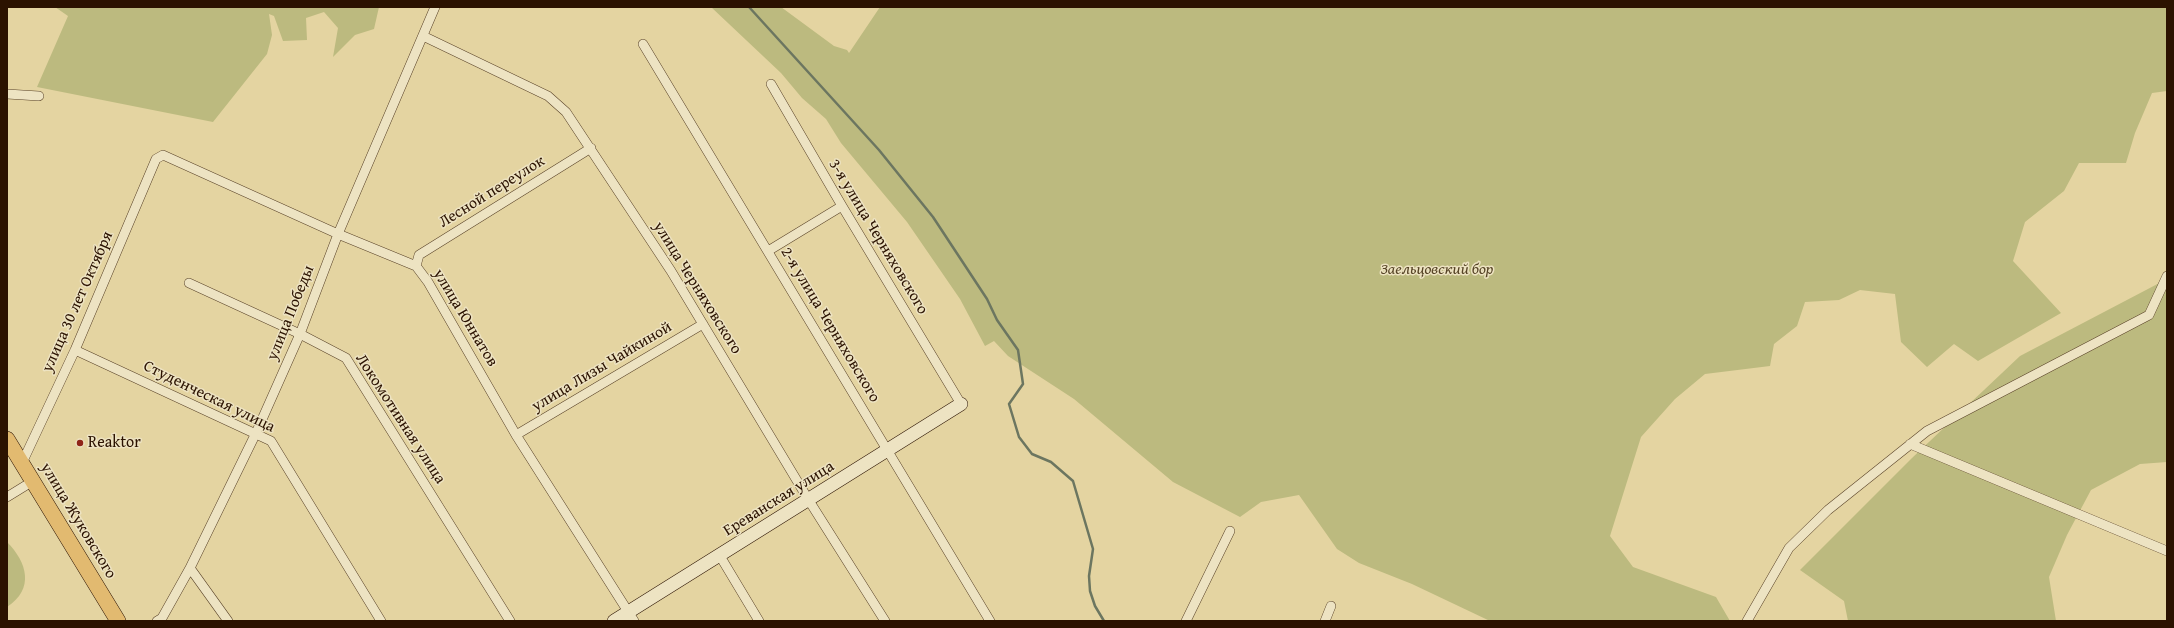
<!DOCTYPE html>
<html>
<head>
<meta charset="utf-8">
<style>
  body { margin:0 }
  #map { position:relative; width:2174px; height:628px; overflow:hidden; background:#e4d4a1; font-family:"Gentium Book Plus",serif }
  canvas { display:block }
  .frame { position:absolute; inset:0; border:8px solid #2b1200; pointer-events:none }
</style>
</head>
<body>
<div id="map">
<canvas width="2174" height="628"></canvas>
<div class="frame"></div>
</div>
<script>
const ctx = document.querySelector('canvas').getContext('2d');
ctx.lineJoin = 'round';
function fillPath(path, color) { ctx.fillStyle = color; ctx.fill(path, 'evenodd'); }
function stroke(path, color, width, dash) { ctx.strokeStyle = color; ctx.lineWidth = width; ctx.lineCap = dash ? 'butt' : 'round'; ctx.setLineDash(dash || []); ctx.stroke(path); }
function drawText(font, color, halo, rows, align = 'center') {
  ctx.font = font + ' "Gentium Book Plus",serif'; ctx.lineWidth = 3; ctx.setLineDash([]); ctx.textBaseline = 'middle'; ctx.strokeStyle = halo; ctx.fillStyle = color; for (const [text, x, y, turn = 0] of rows) {
    ctx.save(); ctx.translate(x, y); ctx.rotate((+turn || 0) * Math.PI / 180); ctx.textAlign = isNaN(turn) ? turn : align; if (halo) ctx.strokeText(text, 0, 0); ctx.fillText(text, 0, 0); ctx.restore();
  }
}
fillPath(new Path2D(`
  M55,7h324l-5,22 -19,6 -22,22 5,-29 -14,-16 -18,6 1,22 -24,1 -9,-25 -5,-2 3,21 -5,19 -54,68 -176,-35 31,-71z
  M711,7h70l53,39 13,4 2,3 31,-46h1287v84l-15,2 -17,40 -9,30h-47l-15,28 -39,31 -12,39 48,52 -83,48 -24,-17 -27,23 -26,-25 -6,-48 -35,-4 -21,10 -34,2 -8,24 -23,18 -4,22 -65,8 -30,25 -34,38 -31,99 23,31 83,30 14,24h-240l-78,-37 -53,-21 -22,-14 -38,-54 -38,7 -21,15 -67,-35 -99,-83 -66,-43 -14,-15 -9,5 -25,-47 -53,-77 -66,-79 -15,-24 -24,-21 -21,-25z
  M2167,279v183l-27,2 -49,26 -24,45 -18,42 7,44h-208l-4,-20 -44,-31 112,-112 108,-102z
  M7,542c20,20 28,47 0,65z`), '#bcba7f');
stroke(new Path2D(`
  M749,7l130,143 54,67 54,82 10,21 21,30 5,34 -14,20 10,33 13,17 19,8 22,19 20,68 -4,27 1,15 5,15 9,15`), '#6c7660', 2.5);
const street = new Path2D(`
  M423,36l125,60 18,16 105,159 137,228 77,122
  M643,44l347,577
  M771,84l71,122 119,198
  M7,94l32,2
  M768,251l74,-45
  M416,266l3,-11 172,-107
  M189,283l111,51 46,24 164,263
  M75,350l196,91 110,180
  M516,435l187,-111
  M1910,444l257,107
  M22,463l53,-113 81,-191 7,-4 175,79 78,32 12,16 88,153 118,186
  M7,497l26,-16
  M720,556l39,65
  M190,568l38,53
  M157,621l5,-3 28,-50 66,-135 44,-99 38,-100 97,-227
  M1186,621l44,-90
  M1325,621l6,-15
  M1747,621l42,-73 39,-38 99,-79 222,-116 18,-39`);
const secondary = new Path2D(`
  M614,621l347,-217`);
const primary = new Path2D(`
  M7,439l111,182`);
stroke(street, '#594228', 10);
stroke(secondary, '#2b1200', 14);
stroke(primary, '#2b1200', 16);
stroke(street, '#ede3c2', 9);
stroke(secondary, '#ede3c2', 13);
stroke(primary, '#e2ba70', 15);
for (const [x, y, r, color] of [
  [80,443,4,"#8f2418"]
]) { const dot = new Path2D(); dot.arc(x, y, r, 0, 2 * Math.PI); ctx.fillStyle = color; ctx.fill(dot); stroke(dot, '#ede3c2', 1.5); }
drawText('16px', '#2b1200', '#ede3c2', [
  ["Лесной переулок",492,192,-32],
  ["3-я улица Черняховского",878,237,59],
  ["улица Черняховского",697,288,58],
  ["улица 30 лет Октября",78,302,-66],
  ["улица Победы",291,313,-68],
  ["улица Юннатов",465,318,59],
  ["2-я улица Черняховского",830,325,59],
  ["улица Лизы Чайкиной",602,367,-31],
  ["Студенческая улица",209,397,26],
  ["Локомотивная улица",400,419,57],
  ["Ереванская улица",779,499,-32],
  ["улица Жуковского",78,521,59]
]);
drawText('italic 16px', '#564426', '#ede3c2', [
  ["Заельцовский бор",1437,270]
]);
drawText('16px', '#2b1200', '#ede3c2', [
  ["Reaktor",88,443]
], 'left');
</script>
</body>
</html>
